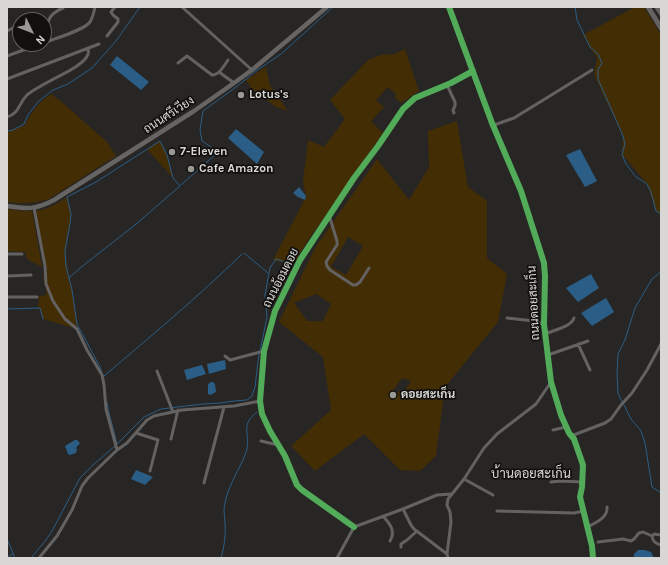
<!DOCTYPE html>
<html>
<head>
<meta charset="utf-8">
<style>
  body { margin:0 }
  #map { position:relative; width:668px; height:565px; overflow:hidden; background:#282624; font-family:Karla,sans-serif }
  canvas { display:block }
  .frame { position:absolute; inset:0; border:8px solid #d9d7d4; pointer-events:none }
  .north { position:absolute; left:12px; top:12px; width:40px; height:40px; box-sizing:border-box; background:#11100e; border:1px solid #61605d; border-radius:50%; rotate:133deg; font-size:11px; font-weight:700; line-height:16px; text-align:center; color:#d9d7d4 }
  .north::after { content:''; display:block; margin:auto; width:14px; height:18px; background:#9b9996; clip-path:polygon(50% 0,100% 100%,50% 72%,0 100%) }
</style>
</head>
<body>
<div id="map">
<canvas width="668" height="565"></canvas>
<div class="frame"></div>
<div class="north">N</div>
</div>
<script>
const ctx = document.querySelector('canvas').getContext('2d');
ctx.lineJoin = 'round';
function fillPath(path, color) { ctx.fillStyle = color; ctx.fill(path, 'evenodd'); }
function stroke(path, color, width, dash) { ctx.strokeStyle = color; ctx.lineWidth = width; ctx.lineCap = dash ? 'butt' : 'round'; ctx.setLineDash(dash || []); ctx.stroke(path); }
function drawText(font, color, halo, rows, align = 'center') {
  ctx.font = font + ' Karla,Sarabun,sans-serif'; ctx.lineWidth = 3.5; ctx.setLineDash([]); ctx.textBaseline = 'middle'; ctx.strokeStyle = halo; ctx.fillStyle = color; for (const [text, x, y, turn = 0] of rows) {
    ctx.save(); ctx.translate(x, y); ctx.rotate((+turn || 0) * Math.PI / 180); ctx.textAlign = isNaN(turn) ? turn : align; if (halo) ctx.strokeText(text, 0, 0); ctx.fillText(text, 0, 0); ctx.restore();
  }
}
fillPath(new Path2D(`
  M635,7h9l17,28v179l-5,-3 -9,-27 -25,-30 1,-18 -29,-61 3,-17 -14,-23z
  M405,49l14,42 -18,12 -6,-5 1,-4 -8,-7 -12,13 8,7 -13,14 12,12 -75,107 -15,25 -20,-5 33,-63 -3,-15 5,-42 16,7 21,-28 -15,-19 38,-40 13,-5 13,-1z
  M266,67l4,18 18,26 -12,-4 -24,-18 -6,-9z
  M51,94l12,9 44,39 9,14 -67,43c-15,5 -27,5 -42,3v-70l18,-7c7,-14 13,-22 26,-31z
  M457,121l11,66 19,14v57l20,16 -9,48 -53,65 -9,69 -16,15 -20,-1 -36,-36 -49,37 -24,-25 40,-36 -8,-53 -44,-35 36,-74 62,-89 32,41 20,-33 -1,-36zM348,237l15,9 -17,29 -15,-8zM316,294l15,10 -8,17h-16l-13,-18zM402,378l9,3 -5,8 -17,7z
  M160,141l7,15 6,22 -26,-29z
  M67,197l4,17 -1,10 -5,27 4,27 3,12 5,34v5l-34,-10 -3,-11 -2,-1 1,-11 8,-1 -4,-20 4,-3 -11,-61c12,-2 21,-7 31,-14z
  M7,209l16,2h9l10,56 -15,-8 -2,-7 -18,-1z`), '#432d05');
fillPath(new Path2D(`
  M117,56l32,26 -8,8 -31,-25z
  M236,129l28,23 -7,12 -29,-26z
  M580,149l17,32 -12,6 -19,-32z
  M299,187l7,9 -1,4 -7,-3 -5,-4z
  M591,274l8,14 -21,14 -12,-14z
  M606,298l8,14 -22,14 -11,-13z
  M225,360l1,9 -17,5 -2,-10z
  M202,365l4,9 -19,6 -3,-10z
  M211,382h2l2,2 1,8 -6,3 -2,-1v-10z
  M75,440h2l3,3 -4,5 1,1 -1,4 -6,2 -2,-1 -3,-8z
  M136,470l17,7 -8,8 -14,-6z
  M638,550h7l6,2 3,6h-20v-4z`), '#2b5e87');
stroke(new Path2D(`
  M575,7l2,13 13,27 8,7 4,9 -4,7v9l25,57 2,8 -3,10 4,10 10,13 11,7 4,8 5,19 5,3
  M7,131l6,-1 11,-6 4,-9 10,-13 15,-12 15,-6 24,-16 24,-27 24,-34
  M181,185l36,-32 -3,-4 -12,-8 -2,-11 3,-19 33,-24 20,-16 25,-17 52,-47
  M244,253l24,20
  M69,278l11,-10 55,-43 45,-39 -7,-8 -6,-23 -7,-14 -64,41 -29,15 4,17 -1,10 -5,27 1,15 6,24 5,34 23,43 4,12
  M7,309l33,-1 3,11
  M260,351l7,-34 -2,-22 3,-17 2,-10 6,-9 18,6
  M104,376c47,-40 94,-79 138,-122
  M107,402l1,7 9,35
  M622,402l-4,-9 -1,-19 1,-20 7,-14 10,-32 17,-29 9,-7
  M624,405l7,14 10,12 4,12 7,44 9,6
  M117,444l27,-27 17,-8 42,-5 17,-1 14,-2 13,-1 5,-4 3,-9 4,-33
  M7,539l8,19
  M7,557l6,-3
  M31,558l15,-18 6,-9 28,-53 13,-13 22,-19
  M221,558c3,-10 5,-23 4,-34 0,-7 -2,-14 0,-21 3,-15 11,-29 18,-43 1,-4 4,-8 4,-12 3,-16 -7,-23 10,-36`), '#2b5e87', 1);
stroke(new Path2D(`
  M182,7l70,63
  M449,7l43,116 29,68 23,72 1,13 -1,48 7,58 10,33 8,18 5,6 9,26 -1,22 -2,10 12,49 1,12
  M7,31l6,-3 7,-2
  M107,36l11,-14v-3l-5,-4 -2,-3 4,-5
  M50,40c-4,-16 -4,-25 13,-32
  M44,43c11,-5 39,-12 46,-21 3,-5 4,-10 5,-15
  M7,56l33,-12
  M178,63l9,-7 25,19c7,0 12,-9 16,-15
  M219,72l15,11
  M7,79l92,-35
  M447,85l8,17v4l-2,4 1,3
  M7,117c13,-4 11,-13 20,-22 6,-5 14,-9 21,-13 10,-6 37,-17 40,-28 1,-1 0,-5 0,-6
  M494,125l20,-7 78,-48
  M34,208l11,58 1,18 7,17 12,18 12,10 10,21 15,25 2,10 2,24 11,41
  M329,215l8,26v4l-11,17 1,4 3,4 23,15h3l4,-3 9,-14
  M7,254h15
  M7,276l24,-1
  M7,297h30
  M507,318l27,3 10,3
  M545,334c9,-4 26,-7 29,-16
  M578,344l12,26
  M548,355l40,-14
  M225,356l5,4 34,-9
  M157,371l16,41
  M553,430l13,-3
  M136,433l22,7 -8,31
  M571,436l34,-13 6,-4 10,-14 11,-12 15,-23 14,-26
  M171,439l7,-29
  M261,441l17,4
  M464,479l29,16
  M551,482l10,-1 21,1
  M204,483l20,-76
  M403,509l8,16 3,4 33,25
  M497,511l77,2 10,-2
  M383,516c7,8 13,15 7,25
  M354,527l-52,-37 -5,-5 -12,-29 -15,-25 -8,-17 -2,-13 4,-50 11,-40 25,-51 54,-82 24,-32 25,-37 12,-11 36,-15 22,-12
  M354,527l49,-18 34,-14 14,-1
  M588,527c8,-5 20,-9 19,-20
  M652,536l2,-2 7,1
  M598,542l25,-3 8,2 3,-2 5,-6 4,-1 9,4c1,6 3,7 9,9
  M401,547v-3l6,-4 10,-9
  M39,558l18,-22 15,-26 10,-24 6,-8 29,-28 10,-7 20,-23 7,-4 28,-6 52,-4 26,-5
  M337,558l17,-31
  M448,558l-1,-4 4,-32 -1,-10 -3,-7 1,-6 16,-20 20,-31 13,-14 39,-30 15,-22`), '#646261', 3);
stroke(new Path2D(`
  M7,206c21,3 28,4 47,-6l140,-89 40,-28 18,-13 75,-63`), '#666564', 4.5);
stroke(new Path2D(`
  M648,7l13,21
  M657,7l4,6`), '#646362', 5);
stroke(new Path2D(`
  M449,7l43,116 29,68 23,72 1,13 -1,48 7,58 10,33 8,18 5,6 9,26 -1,22 -2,10 12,49 1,12
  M354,527l-52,-37 -5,-5 -12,-29 -15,-25 -8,-17 -2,-13 4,-50 11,-40 25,-51 54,-82 24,-32 25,-37 12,-11 36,-15 22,-12`), '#51ab58', 6);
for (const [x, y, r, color] of [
  [241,95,4,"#9b9996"],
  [172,152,4,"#9b9996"],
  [191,169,4,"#9b9996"],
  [393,395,4,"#9b9996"]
]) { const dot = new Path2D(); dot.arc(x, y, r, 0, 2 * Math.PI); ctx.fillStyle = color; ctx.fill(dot); stroke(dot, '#11100e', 1.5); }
drawText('bold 12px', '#d9d7d4', '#11100e', [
  ["Lotus's",249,95],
  ["7-Eleven",180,152],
  ["Cafe Amazon",199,169],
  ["ดอยสะเก็น",401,395]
], 'left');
drawText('12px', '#d9d7d4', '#11100e', [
  ["ถนนศรีเวียง",169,115,-33],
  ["ถนนอ้อมดอย",281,278,-63],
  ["ถนนดอยสะเก็น",534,303,-93]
]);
drawText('13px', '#dad6d0', '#11100e', [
  ["บ้านดอยสะเก็น",531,474]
]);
</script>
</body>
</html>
